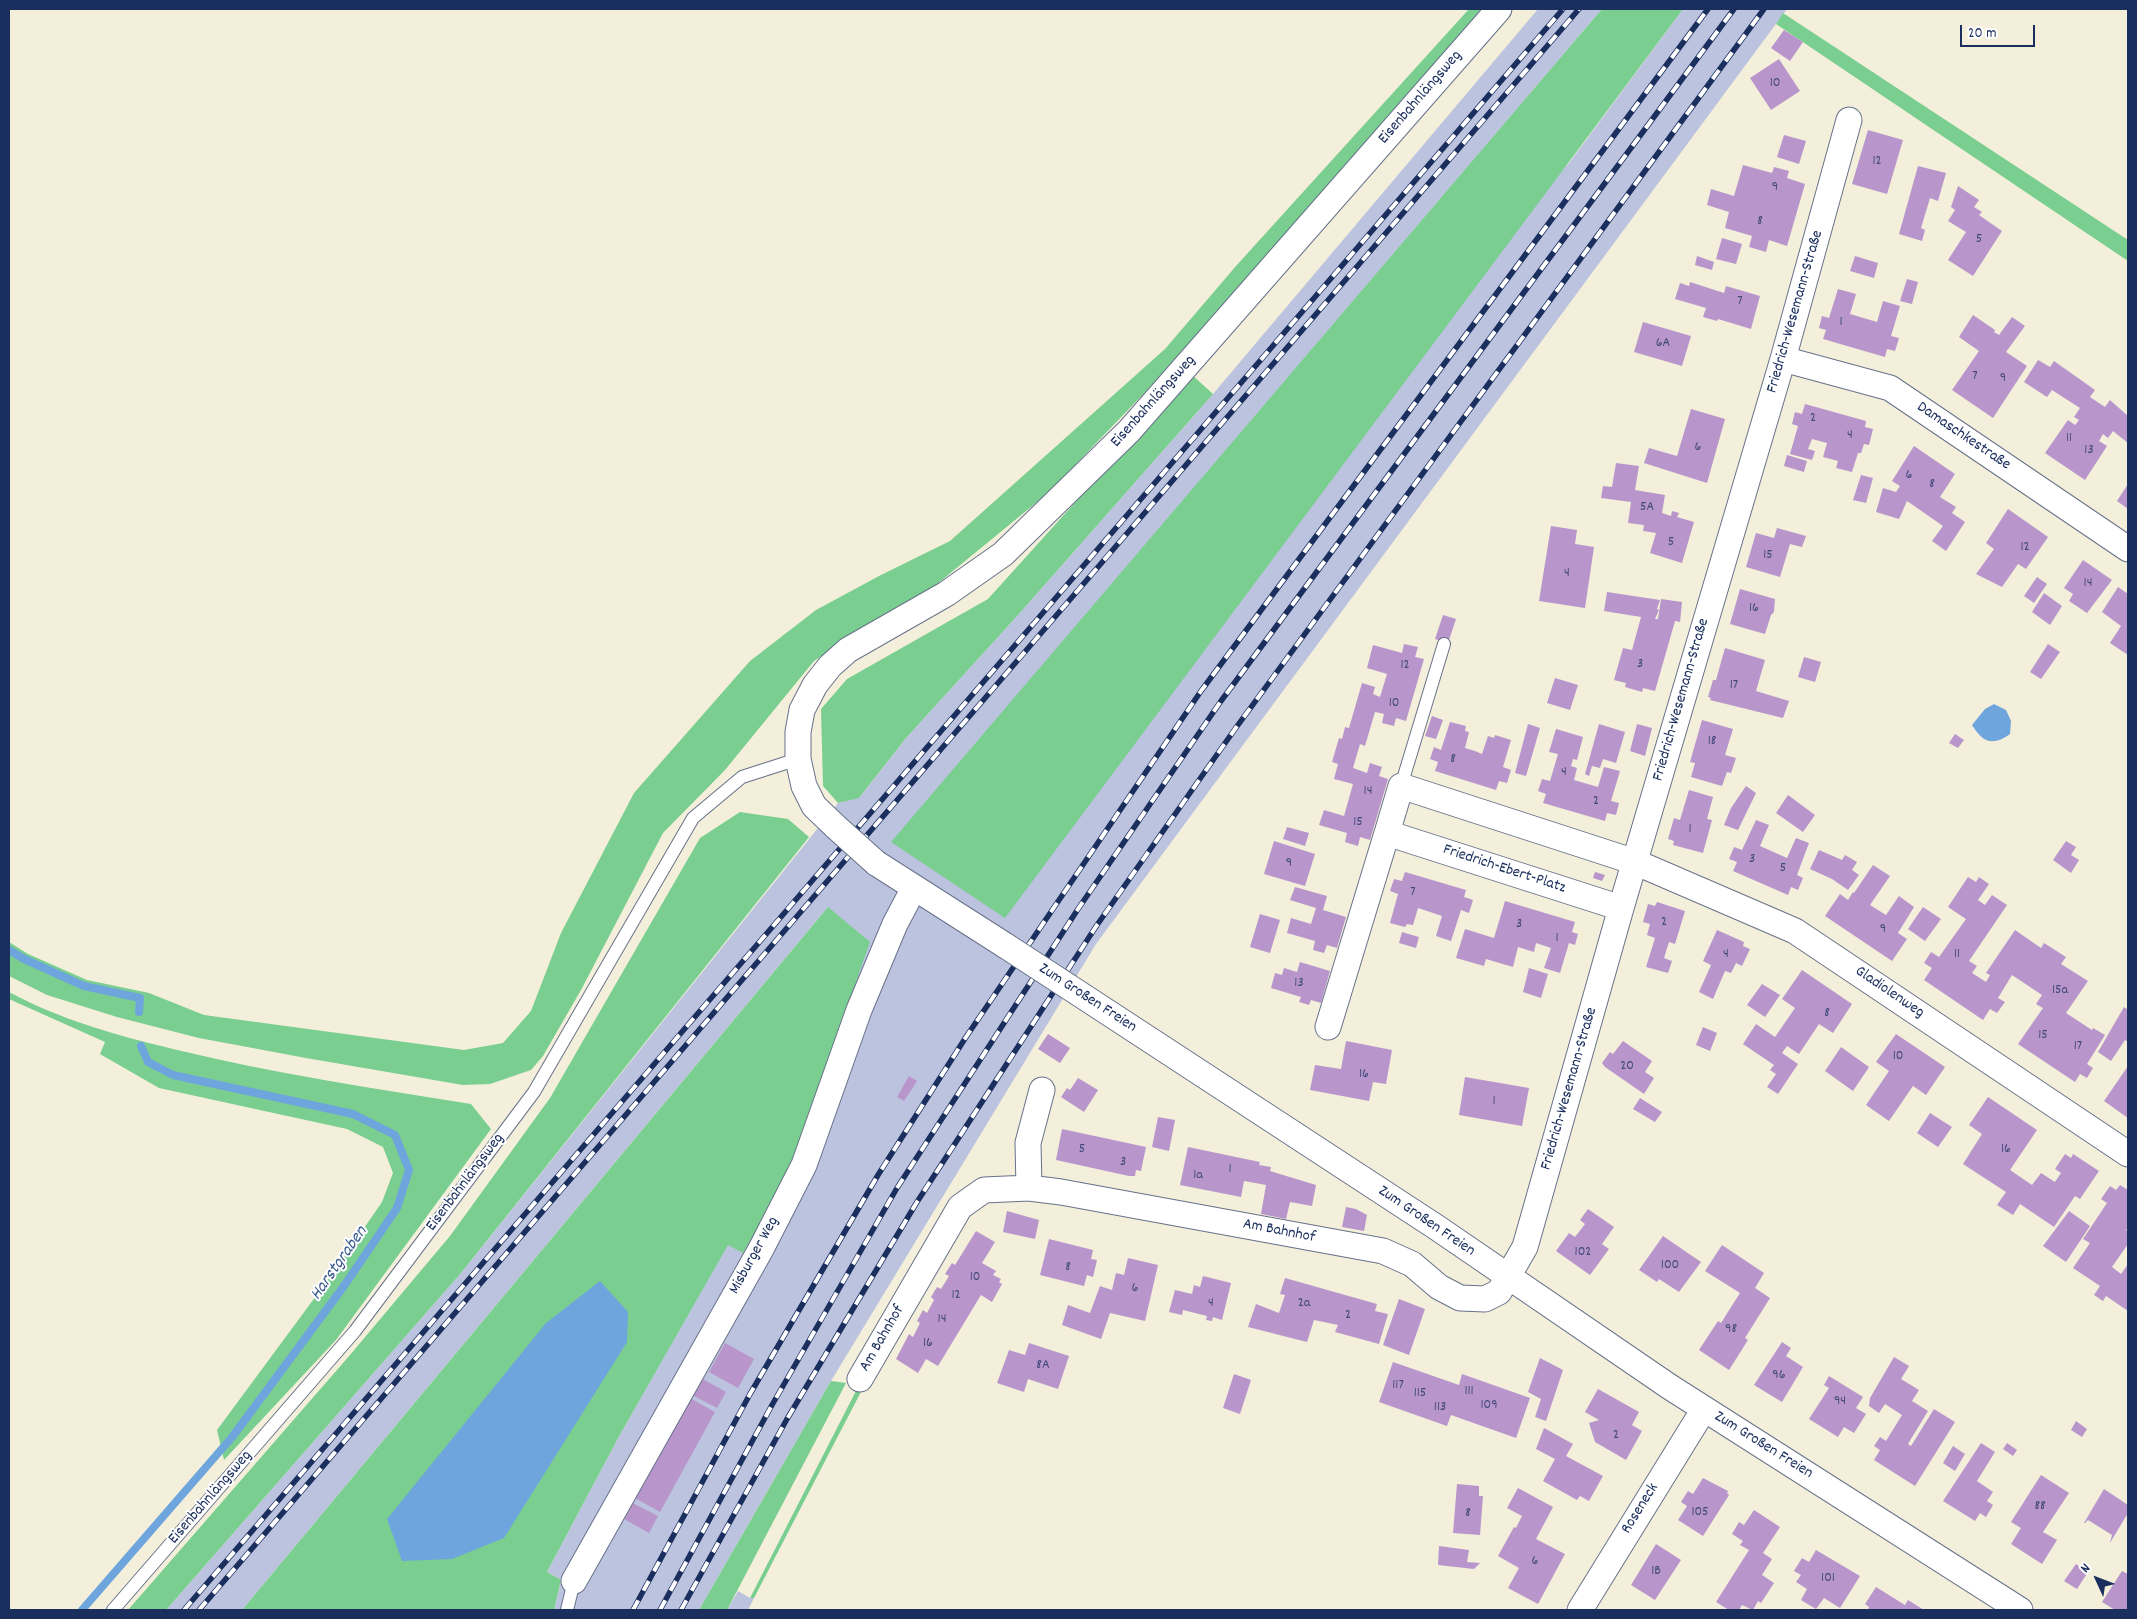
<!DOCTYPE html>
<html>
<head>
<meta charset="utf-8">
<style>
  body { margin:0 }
  #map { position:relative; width:2137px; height:1619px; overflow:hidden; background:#f3efdb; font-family:Dekko,sans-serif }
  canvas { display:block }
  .frame { position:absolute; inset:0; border:10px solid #1b2f5e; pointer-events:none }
  .north { position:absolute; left:2072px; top:1554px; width:50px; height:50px; -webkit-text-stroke:4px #fff; paint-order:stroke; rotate:313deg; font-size:14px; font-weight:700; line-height:20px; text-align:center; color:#1b2f5e }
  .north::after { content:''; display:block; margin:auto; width:18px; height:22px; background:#1b2f5e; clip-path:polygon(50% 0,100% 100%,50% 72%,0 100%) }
  .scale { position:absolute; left:1960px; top:25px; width:75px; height:22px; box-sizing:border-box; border:2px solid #1b2f5e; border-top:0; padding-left:6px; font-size:15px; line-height:18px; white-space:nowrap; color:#1b2f5e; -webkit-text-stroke:4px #fff; paint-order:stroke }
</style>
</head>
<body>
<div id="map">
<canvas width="2137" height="1619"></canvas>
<div class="frame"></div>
<div class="north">N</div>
<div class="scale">20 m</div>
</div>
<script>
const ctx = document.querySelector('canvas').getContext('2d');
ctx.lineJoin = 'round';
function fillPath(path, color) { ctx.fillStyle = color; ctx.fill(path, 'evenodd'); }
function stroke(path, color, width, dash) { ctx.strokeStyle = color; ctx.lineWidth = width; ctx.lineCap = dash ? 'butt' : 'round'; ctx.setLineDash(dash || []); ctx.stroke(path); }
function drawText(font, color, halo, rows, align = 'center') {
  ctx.font = font + ' Dekko,sans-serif'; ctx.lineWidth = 4; ctx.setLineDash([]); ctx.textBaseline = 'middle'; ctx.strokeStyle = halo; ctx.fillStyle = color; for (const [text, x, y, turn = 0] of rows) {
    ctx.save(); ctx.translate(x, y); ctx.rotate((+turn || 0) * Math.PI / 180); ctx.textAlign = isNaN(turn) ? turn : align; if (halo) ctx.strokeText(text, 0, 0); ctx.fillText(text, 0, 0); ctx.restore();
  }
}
fillPath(new Path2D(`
  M1538,9h64l-710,833 677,-679 114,-154h104l-691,935 -265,437 -132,229h-145l7,-30 -14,-8 70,-132 111,-196 14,8 86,-345 -586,703h-76l295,-337 377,-470 22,-6 46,-59 112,-123 195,-221z
  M738,1591l12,7h4l-6,12h-21z`), '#bcc3de');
fillPath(new Path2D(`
  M1469,9h18l-281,320 -158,164 -117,96 -117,72 -89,109 -62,63 -82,157 -38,66 -12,14 -41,14 -27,1 -157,-27 -107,-20 -82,-21 -70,-22 -38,-19v-34l19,12 59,26 62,13 55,22 260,35 39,-7 28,-32 30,-78 73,-140 116,-132 66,-51 63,-34 71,-35 215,-192 71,-83z
  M1602,9h81l-678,909 -114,-76z
  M1783,13l345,227v21l-352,-237z
  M1191,374l22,20 -195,221 -112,123 -47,60 -21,5 -15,-17 -2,-77 26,-30 141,-80z
  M740,812l48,7 21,18 -348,436 -295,337h-38l222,-255 100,-119 100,-138 150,-260z
  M828,907l42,35 -73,208 -24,52 -30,51 -15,-8 -111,195 -70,132 14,8 -7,30h-312z
  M9,992c52,28 107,43 164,57 98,24 198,39 298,55l20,25 -155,211 -112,120 -7,-30 116,-157 49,-71 11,-29 -10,-26 -36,-18 -188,-41 -59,-34 5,-12 -96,-43z
  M831,1381l15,2 -119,227h-28z
  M859,1385l5,1 -110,212h-4z`), '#7ace90');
fillPath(new Path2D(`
  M1994,704l12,6 5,11 -1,13c-17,12 -27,9 -38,-9l13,-16z
  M600,1281l28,31 -1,30 -123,196 -52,21 -50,2 -15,-42 159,-196z`), '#6fa5dd');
stroke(new Path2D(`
  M9,950l15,9 60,27 56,12 -1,14
  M82,1610l151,-174 111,-150 53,-78 12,-38 -14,-35 -42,-21 -180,-39 -25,-13 -7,-16`), '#6fa5dd', 8);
fillPath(new Path2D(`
  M1784,30l19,12 -13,19 -19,-13z
  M1779,59l21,32 -29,19 -21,-32z
  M1868,130l35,10 -16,54 -35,-10z
  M1784,135l22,6 -7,23 -22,-7z
  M1743,165l29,8 2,-6 15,4 -2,7 18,6 -18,62 -18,-6 -3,12 -17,-5 3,-11 -27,-8 4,-16 -22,-7 4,-16 23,7z
  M1918,166l28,7 -8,28 -8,-3 -9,30 4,2 -3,11 -23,-7z
  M1958,186l21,14 -5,7 8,5 -3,3 23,16 -29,45 -25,-16 18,-28 -18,-11 7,-11 -4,-3z
  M1722,238l20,6 -6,20 -20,-5z
  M1697,256l17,6 -2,8 -17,-5z
  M1855,256l23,7 -4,15 -24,-7z
  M1907,279l11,3 -6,22 -12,-3z
  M1690,282l34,11 2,-7 34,10 -9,33 -33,-10 -1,2 -14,-4 3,-9 -31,-9 5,-16 9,3z
  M1838,289l18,5 -6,20 27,8 6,-21 17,5 -9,30 8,2 -4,13 -8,-2 -2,8 -62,-18 3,-9 -7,-2 3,-12 7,2z
  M1973,315l22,15 -1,2 5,3 13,-18 13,9 -19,26 21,14 -34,52 -41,-28 27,-39 -20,-14z
  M1643,322l48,14 -9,30 -48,-14z
  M2038,360l12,7 4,-6 41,29 -5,7 15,10 5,-7 18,16v27l-15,-12 -5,7 -5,-4 -4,7 8,5 -22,34 -40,-27 23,-33 7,5 4,-5 -5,-3 6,-9 -28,-18 -5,7 -23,-15z
  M1805,404l61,17 -1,6 8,2 -4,16 -5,-1 -3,9h-3l-6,19 -16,-4 2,-7 -15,-4 4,-14 -15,-4 -4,10 7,2 -3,9 -22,-6 8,-28 -6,-2 3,-12 7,2z
  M1691,409l34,10 -18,64 -63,-20 5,-15 28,8z
  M1914,446l41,28 -15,23 16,10 -4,6 13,9 -19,29 -14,-10 11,-15 -36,-25 -8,18 -23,-7 7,-24 13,4 4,-6 -8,-5z
  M1787,455l20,6 -3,11 -20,-6z
  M1616,463l23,3 -4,24 30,5 -3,18 9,3 1,-5 7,2 -2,4 17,5 -12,41 -32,-10 6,-20 -13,-2 1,-6 -16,-2 3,-21 -30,-4 2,-12 9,1z
  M1861,475l12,3 -7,25 -13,-3z
  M2128,484v25l-11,-8z
  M2008,509l40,28 -22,32 -8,-5 -16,23 -26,-13 18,-25 -8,-6z
  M1551,526l26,4 -2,14 19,3 -9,61 -46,-7z
  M1777,528l29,8 -4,11 -12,-3 -10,33 -34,-10 10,-34 18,5z
  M2083,560l29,20 -25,33 -18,-12 4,-7 -9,-6z
  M2037,577l10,7 -13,19 -10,-7z
  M2118,587l10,7v61l-18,-12 11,-17 -19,-14z
  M1740,589l35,10 -1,13 -3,3 -6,19 -35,-10z
  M1607,592l53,8 -3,9 2,1 -4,9h3l3,-20 21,3 -2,20 -5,-1 -20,70 -12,-3 -1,4 -17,-5 1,-4 -12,-3 9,-32 9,2 9,-33 -37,-6z
  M2044,593l18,13 -12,19 -18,-13z
  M1443,615l13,4 -8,24 -13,-4z
  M1404,644l14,3 -3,10 9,2 -18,62 -10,-3 -2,8 -12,-3 2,-9 -9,-2 -10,34 -5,-2 -7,24 14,5 3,-10 12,4 -3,9 9,3 -18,61 -10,-3 -2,9 -13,-4 2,-9 -28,-8 5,-15 20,6 9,-32 -19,-5 4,-15 -6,-2 7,-24 3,1 3,-12 4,1 13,-45 13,4 -2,7 7,3 7,-23 -20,-6 6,-23 29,8z
  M2048,644l12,8 -19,27 -11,-7z
  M1725,648l40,12 -9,31 33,10 -6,17 -73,-18 1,-2 -3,-1 5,-17h3z
  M1804,657l17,5 -6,20 -17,-5z
  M1555,678l23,7 -8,25 -23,-7z
  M1432,716l11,4 -7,19 -11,-3z
  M1702,720l31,9 -8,26 11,3 -5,15 -4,-1 -5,14 -31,-9 4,-14 -5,-1z
  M1450,722l16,4 -1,5 4,1 -4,16 10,3 7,3 6,-18 6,2 1,-3 16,5 -8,27 8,3 -4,13 -8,-2 -3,9 -61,-19 3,-9 -8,-3 4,-12 7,3z
  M1528,724l12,4 -14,48 -11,-3z
  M1599,724l26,8 -9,31 -13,-4 -3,9 -8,-2 -3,10 -4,-2z
  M1637,724l15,4 -7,28 -15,-5z
  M1556,729l27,8 -6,23 -4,-1 -2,7 6,2 -3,12 24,7 6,-20 16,4 -9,30 8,2 -3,12 -9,-2 -2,8 -62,-18 3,-9 -8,-3 4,-12 8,2 8,-27 -9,-2z
  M1955,734l9,6 -6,8 -9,-5z
  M1746,786l10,7 -18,37 -14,-5 7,-17z
  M1689,790l24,7 -6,22 5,1 -9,33 -30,-8 1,-4 -6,-2 6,-21 6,2z
  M1788,795l27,20 -12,17 -27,-19z
  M1756,820l13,5 -9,21 27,12 9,-20 13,5 -12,32 6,3 -5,12 -7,-3 -3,8 -55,-24 4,-9 -8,-3 5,-12 8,3z
  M1287,827l22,6 -4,13 -22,-7z
  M1274,841l41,13 -10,32 -41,-12z
  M2066,841l10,6 -5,8 8,5 -8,13 -18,-13z
  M1819,850l23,10 3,-5 12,7 -5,8 7,5 -11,15 -16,-11 -22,-10z
  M1873,865l17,11 -20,29 16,10 13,-19 15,11 -16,26 9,6 -15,22 -67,-45 15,-22 8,6 5,-8 1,1z
  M1405,872l61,18 -2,7 9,3 -4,13 -8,-3 -10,31 -15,-5 6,-20 -24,-8 -5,17 -6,-1 -2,3 -15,-4 8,-29 -8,-3 4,-12 8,2z
  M1595,872l10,3 -3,6 -9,-3z
  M1968,877l8,5 3,-5 10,7 -11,16 7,5 7,-10 15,10 -38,56 8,5 -5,7 14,9 4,-7 -4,-2 29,-43 26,18 3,-5 22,14 -5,7 27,17 -22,32 26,17 1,-2 12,7 -18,29 6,4 -6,10 -7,-4 -5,8 -57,-38 25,-36 -7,-4 6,-9 -30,-20 -14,23 7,4 -8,11 -7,-4 -7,11 -59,-40 8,-12 -8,-5 7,-11 8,5 27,-38 -18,-12z
  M1295,887l32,9 -4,14 23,7 -9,31 -10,-3 -3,8 -11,-3 2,-9 -28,-8 4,-15 20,6 5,-16 -26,-8z
  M1505,901l70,21 -3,10 6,2 -3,11 -6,-2 -9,30 -16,-5 7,-20 -15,-5 -2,9 -16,-5 -5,20 -27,-8 -2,7 -28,-8 9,-29 29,9z
  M1657,902l28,9 -10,33 -6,-2 -5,16 8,3 -4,12 -22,-6 9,-29 -8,-3 3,-11 -7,-2 5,-18 7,2z
  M1923,907l18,12 -16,22 -17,-12z
  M1260,914l20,6 -10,33 -20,-6z
  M1717,930l27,12 -1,4 7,3 -8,17 -6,-3 -5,10 -6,-2 -12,28 -14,-7 12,-27 -8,-4z
  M1402,932l17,5 -3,11 -17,-5z
  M1300,962l30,9 -9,32 -10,-3 -2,5 -10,-3 2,-5 -30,-9 4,-15 7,2 2,-7 13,4z
  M1529,968l19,6 -7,24 -18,-6z
  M1802,970l50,34 -19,29 -14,-9 -20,30 -12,-8 -5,7 16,11 -20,30 -11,-7 9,-13 -6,-4 4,-5 -31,-21 13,-20 19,13 20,-29 -13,-9z
  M1762,984l18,11 -15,22 -18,-12z
  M2124,1007l4,3v32l-3,-2 -14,21 -13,-9z
  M1703,1027l14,6 -7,18 -14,-6z
  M1048,1034l22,14 -10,15 -22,-14z
  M1896,1034l49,33 -19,28 -13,-9 -24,35 -23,-16 23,-34 -13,-9z
  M1346,1041l46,9 -6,34 -13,-2 -4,19 -59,-11 5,-25 26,4z
  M1623,1041l29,20 -7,11 9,6 -10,16 -39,-27 -3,-4 8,-11 3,2z
  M1841,1047l28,20 -16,24 -28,-20z
  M2128,1066v52l-24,-17z
  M909,1076l8,5 -13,20 -7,-4z
  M1465,1077l64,11 -7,38 -63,-11z
  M1078,1078l20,12 -14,22 -23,-15 6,-9 3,2z
  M1988,1097l49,33 -27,40 22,15 9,-12 14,9 6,-9 -6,-4 10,-15 6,4 2,-4 26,17 -19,28 -5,-3 -21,31 -34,-23 -7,11 -16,-10 9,-13 -43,-28 19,-30 -13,-9z
  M1640,1098l22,14 -7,10 -22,-13z
  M1930,1113l22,14 -14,20 -21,-14z
  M1158,1117l17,3 -6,31 -17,-4z
  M1062,1129l84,18 -5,24 -5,-1 -1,6h-6l-73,-16z
  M1188,1147l72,15 -1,3 12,2 -1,4 46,14 -4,21 -22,-4 -4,17 -25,-5 5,-29 -22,-4 -3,16 -61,-12z
  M2120,1185l8,5v37l-2,3 2,1v13l-16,23 9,7 7,-10v47l-22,-15 -3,5 -9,-6 6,-9 -27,-18 17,-25 -7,-4 24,-36 -6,-4 9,-13 6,4z
  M1346,1207l10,2 11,6 -3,16 -22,-4z
  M1588,1209l26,18 -12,17 7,5 -19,26 -34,-24 13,-18 6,4 10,-13 -5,-4z
  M1007,1211l32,9 -4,19 -32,-7z
  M2069,1211l21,15 -24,36 -23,-16z
  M976,1231l19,11 -13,21 14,8 -3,4 8,4 -2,3 3,2 -10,18 -11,-7 -43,71 -12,-7 -8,14 -22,-14 13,-25 4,3 7,-14 -3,-2 6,-11 4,3 7,-13 -3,-3 6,-10 4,2 8,-13 -4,-2 7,-11 3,2z
  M1663,1236l38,26 -22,30 -20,-13 -2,3 -18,-12z
  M1049,1239l44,11 -2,9 6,1 -4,17 -6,-2 -3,11 -44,-11z
  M1722,1245l42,28 -9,15 15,10 -25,40 3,2 -19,30 -30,-20 19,-29 3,2 19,-30 -35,-22z
  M1128,1258l30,7 -13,56 -35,-8 -9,26 -39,-14 6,-20 22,8 10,-27 12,4 4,-17 8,2z
  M1203,1276l28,7 -9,37 -9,-3 -1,4 -6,-1 1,-4 -24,-6 -1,5 -13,-3 6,-22 17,4 2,-9 6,2z
  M1285,1278l92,26 -2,7 13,3 -9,30 -44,-12 3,-7 -24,-5 -7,22 -59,-15 8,-23 23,9 6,-18 -5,-1z
  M1399,1299l26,10 -16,46 -26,-10z
  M1782,1342l9,6 -5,8 17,11 -21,35 -28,-17z
  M725,1343l29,16 -16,29 -29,-16z
  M1029,1343l40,13 -11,33 -30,-10 -4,13 -27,-9 12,-33 16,5z
  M1894,1357l15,9 -8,13 18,11 -7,11 16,10 -20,33 3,2 23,-37 21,13 -40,64 -41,-26 6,-10 -6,-4 6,-9 6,4 16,-26 -17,-11 -6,9 -10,-7 1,-8z
  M1540,1358l23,12 -17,51 -11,-4 6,-18 -13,-7z
  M1393,1362l66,23 3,-11 68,24 -14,40 -65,-23 -4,11 -68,-24z
  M1234,1374l17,6 -11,34 -17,-6z
  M1829,1376l34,21 -7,11 10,6 -12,19 -10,-6 -6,10 -29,-18 20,-31 -5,-3z
  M701,1378l25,14 -9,16 -25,-13z
  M1598,1389l41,23 -7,13 10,6 -16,29 -31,-18 -6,-19 10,-3 -14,-8z
  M690,1398l25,14 -55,100 -25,-14z
  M2076,1421l11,8 -5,8 -11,-7z
  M1544,1428l29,16 -7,12 37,20 -14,25 -9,-5 -3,4 -34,-19 12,-22 -19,-10z
  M1981,1443l14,9 -18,29 16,11 -6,9 6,4 -7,12 -6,-4 -5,8 -32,-20z
  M2007,1443l10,7 -4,6 -10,-7z
  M1953,1446l12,8 -10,17 -12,-8z
  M2041,1475l28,18 -26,39 14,8 -15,24 -31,-20 10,-16 -10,-6z
  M1703,1478l25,13 -1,2 2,2 -26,41 -25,-16 9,-14 -6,-4 7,-11 5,3z
  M1457,1484l22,2v10h4l-3,39 -27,-2z
  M1518,1488l35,19 -17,32 29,15 -27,50 -30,-16 11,-20 -21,-12 16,-29 2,1 6,-12 -15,-8z
  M2104,1489l24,16v8l-18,30 2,-8 -24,-15 -3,3h-1z
  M633,1503l25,13 -9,17 -25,-14z
  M1754,1510l26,17 -17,26 9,6 -10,16 12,8 -13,20 -3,-2 -5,9 -11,-5 -3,5h-10l-13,-8 33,-52 -9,-5 3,-4 -11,-7 7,-12 5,3z
  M1656,1544l25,16 -26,40 -24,-15z
  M1439,1546l30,4 -2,12 13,1 -6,6 -36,-4z
  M1816,1550l44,26 -20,32 -16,-10 -8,11 -15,-9 6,-11 -11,-7 5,-7 -7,-4 8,-13 7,4z
  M2076,1564l12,8 -11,17 -13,-8z
  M2122,1571l6,3v36h-13l-13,-8z
  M1876,1587l29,18 3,-5 16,10h-56l1,-3 -4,-3z`), '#b896cb');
const service = new Path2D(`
  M1401,786l43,-142
  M113,1610l242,-279 179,-239 159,-274 49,-41 56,-18
  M567,1610l7,-29`);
const minor = new Path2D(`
  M1783,359l107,29 238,161
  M836,827l-22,-21 -10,-20 -6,-27v-27l4,-22 13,-25 15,-19 18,-16 98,-56 57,-40 126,-123 370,-422
  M876,863l130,83
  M1621,908l-234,-75 14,-47 234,76 160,69 333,223
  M1069,987l367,240 234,160 350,223
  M1328,1027l59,-194
  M1029,1188l-1,-45 14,-53
  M860,1379l100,-172 24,-17 45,-2 32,4 322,59 29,13 27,23 21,11 25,1 14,-7 26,-45 96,-339 162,-549 66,-239
  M574,1581l187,-332 43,-84 55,-155 36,-86 19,-36
  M1580,1610l124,-201`);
stroke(service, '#67728a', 14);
stroke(minor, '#67728a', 27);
stroke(service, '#fff', 12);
stroke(minor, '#fff', 25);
const rail = new Path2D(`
  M184,1610l1379,-1601
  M199,1610l1380,-1601
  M633,1610l117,-216 128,-219 88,-138 235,-346 507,-682
  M660,1610l112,-205 125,-217 181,-279 143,-208 513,-692
  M681,1610l106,-191 130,-217 180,-277 138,-196 529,-720`);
stroke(rail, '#1b2f5e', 5.5);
stroke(rail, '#fff', 4, [11]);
const minorBridge = new Path2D(`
  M836,827l40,36
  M1006,946l63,41`);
stroke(minorBridge, '#67728a', 27, []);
stroke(minorBridge, '#fff', 25);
drawText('14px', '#424979', null, [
  ["10",1775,84],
  ["12",1877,162],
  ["9",1775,188],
  ["8",1760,222],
  ["5",1979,240],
  ["7",1740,302],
  ["1",1841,323],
  ["6A",1663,344],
  ["7",1975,377],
  ["9",2003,379],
  ["2",1813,419],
  ["4",1850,436],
  ["11",2069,439],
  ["6",1698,448],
  ["13",2089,451],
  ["6",1909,476],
  ["8",1932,485],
  ["5A",1647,508],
  ["5",1671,543],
  ["12",2025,548],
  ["15",1768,556],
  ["4",1567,574],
  ["14",2088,584],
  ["16",1754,609],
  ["3",1640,665],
  ["12",1405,666],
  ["17",1734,686],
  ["10",1394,704],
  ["18",1712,742],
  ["8",1453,760],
  ["4",1564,773],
  ["14",1368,792],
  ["2",1596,802],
  ["15",1358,823],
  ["1",1690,830],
  ["3",1752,860],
  ["9",1289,864],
  ["5",1783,869],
  ["7",1413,893],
  ["2",1664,923],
  ["3",1519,925],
  ["9",1883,930],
  ["1",1557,939],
  ["4",1726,955],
  ["11",1957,955],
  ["13",1299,984],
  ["15a",2060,991],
  ["8",1827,1014],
  ["15",2043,1036],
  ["17",2078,1047],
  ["10",1898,1057],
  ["20",1627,1067],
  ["16",1364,1075],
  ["1",1494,1102],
  ["5",1082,1150],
  ["16",2006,1150],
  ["3",1123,1163],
  ["1",1230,1170],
  ["1a",1198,1176],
  ["102",1583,1253],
  ["100",1670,1266],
  ["8",1068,1268],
  ["10",975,1278],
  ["6",1135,1289],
  ["12",956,1296],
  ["4",1211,1304],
  ["2a",1304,1304],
  ["2",1348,1316],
  ["14",942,1320],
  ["98",1731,1330],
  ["16",928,1344],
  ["8A",1043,1366],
  ["96",1779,1376],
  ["117",1398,1386],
  ["111",1469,1392],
  ["115",1420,1394],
  ["94",1840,1402],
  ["109",1489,1406],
  ["113",1440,1408],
  ["2",1616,1436],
  ["88",2040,1507],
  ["105",1700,1513],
  ["8",1468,1514],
  ["6",1535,1562],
  ["1B",1656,1572],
  ["101",1828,1579]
]);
drawText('16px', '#1b2f5e', '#fff', [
  ["Eisenbahnlängsweg",1421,98,-49],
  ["Friedrich-Wesemann-Straße",1796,312,-74],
  ["Eisenbahnlängsweg",1154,402,-48],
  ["Damaschkestraße",1963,437,34],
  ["Friedrich-Wesemann-Straße",1682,700,-74],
  ["Friedrich-Ebert-Platz",1504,870,18],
  ["Gladiolenweg",1889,993,34],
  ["Zum Großen Freien",1087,999,33],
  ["Friedrich-Wesemann-Straße",1570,1089,-74],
  ["Eisenbahnlängsweg",466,1183,-53],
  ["Zum Großen Freien",1426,1222,34],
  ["Am Bahnhof",1279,1232,11],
  ["Misburger Weg",755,1256,-61],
  ["Am Bahnhof",883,1339,-60],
  ["Zum Großen Freien",1763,1446,32],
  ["Eisenbahnlängsweg",211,1498,-49],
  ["Roseneck",1641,1509,-58]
]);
drawText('italic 18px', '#3d5e91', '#fff', [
  ["Harstgraben",340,1264,-55]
]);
</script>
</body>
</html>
